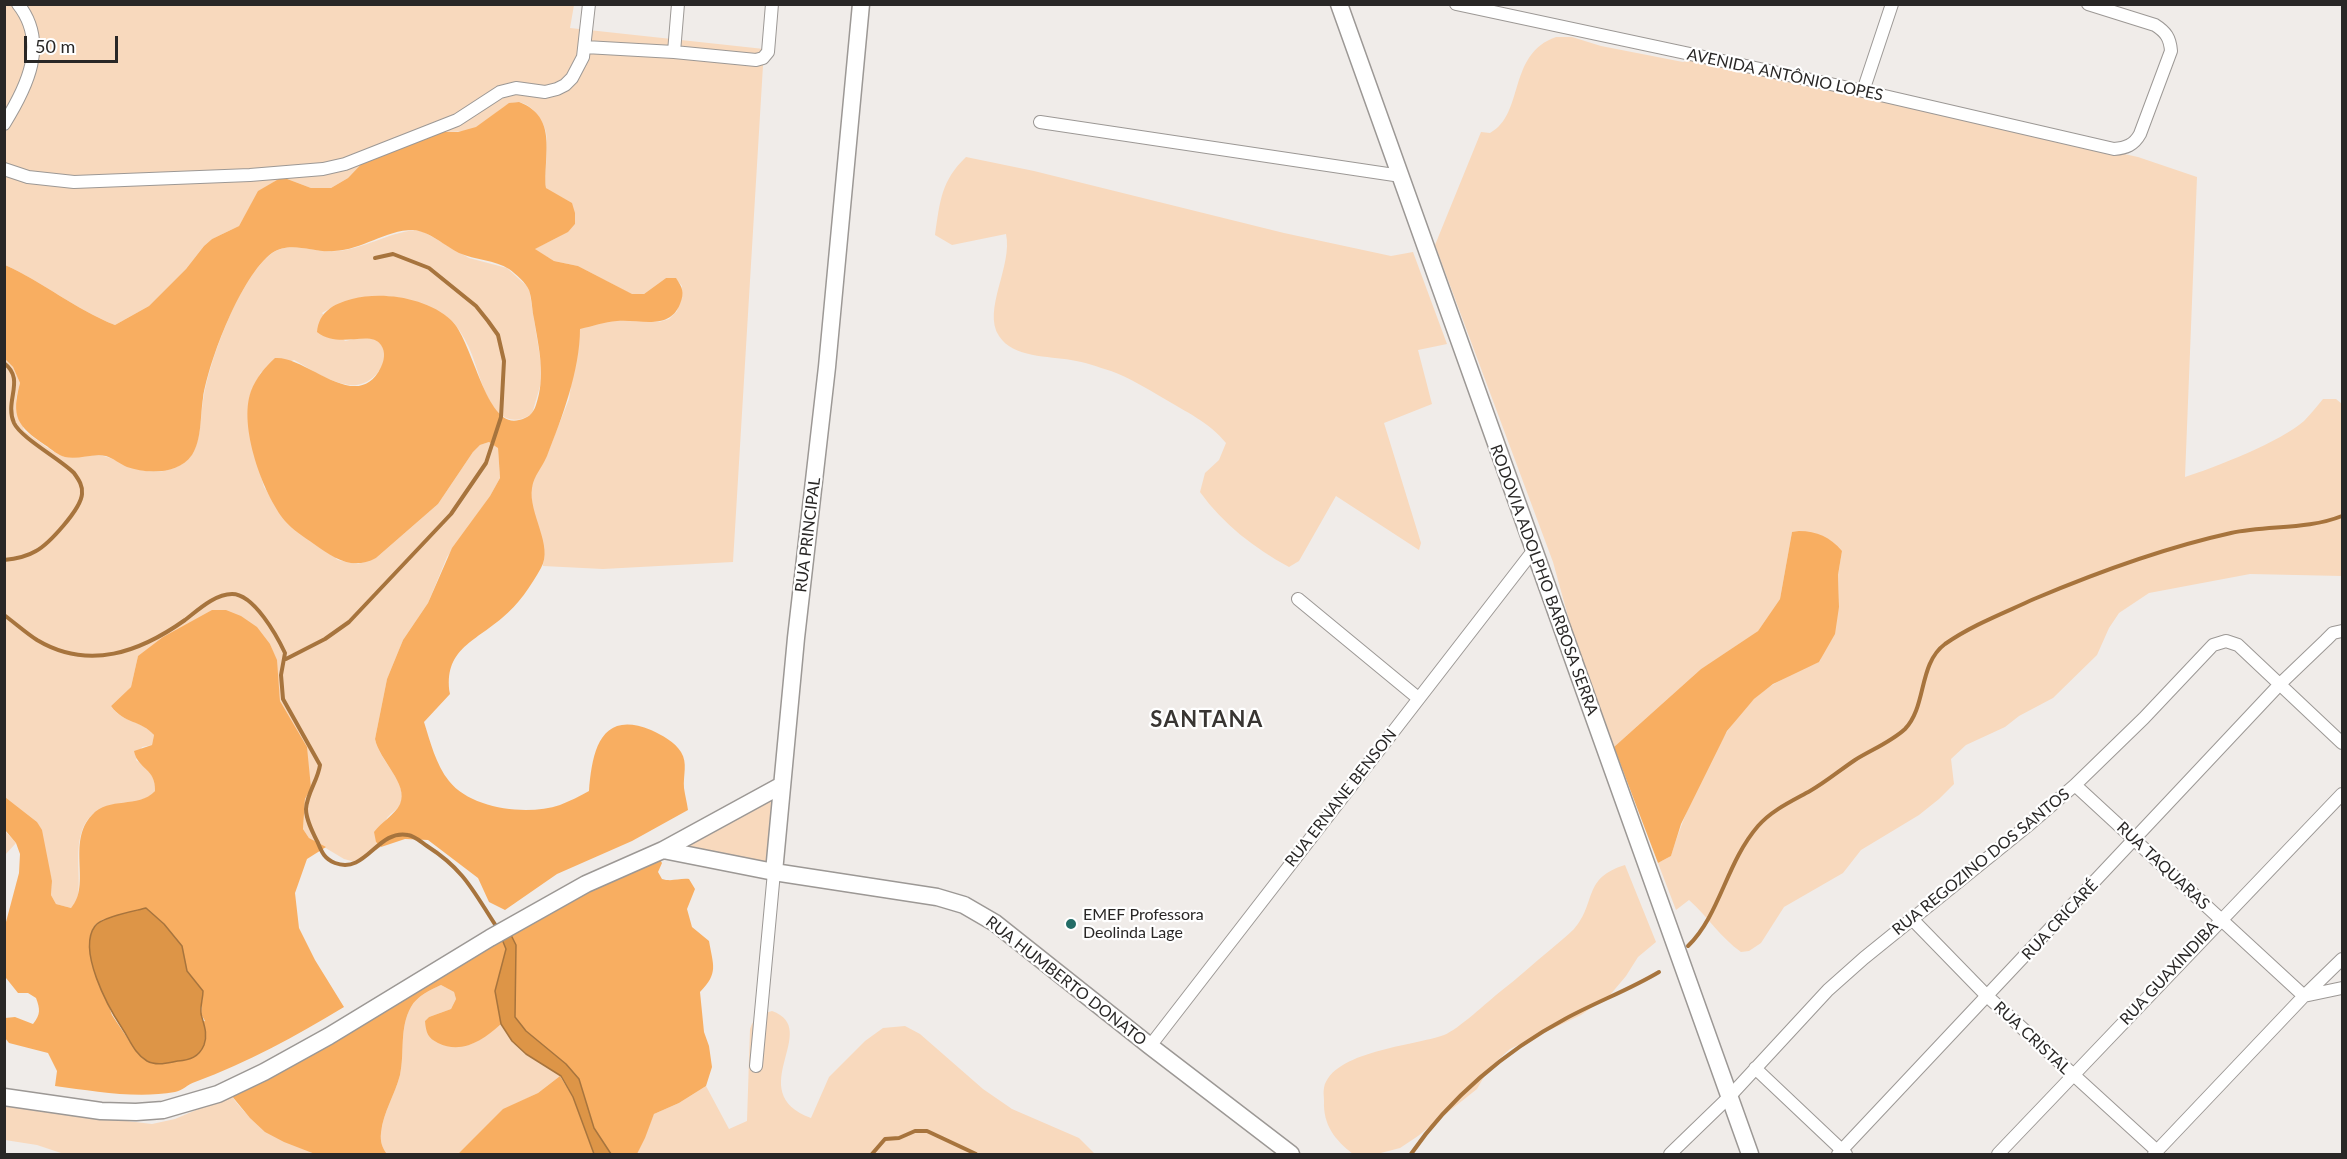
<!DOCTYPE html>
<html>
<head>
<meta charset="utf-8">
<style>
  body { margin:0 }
  #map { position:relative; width:2347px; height:1159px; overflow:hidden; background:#f0ece9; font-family:Lato,sans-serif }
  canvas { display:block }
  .frame { position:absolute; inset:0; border:6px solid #292726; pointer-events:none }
  .scale { position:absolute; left:24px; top:36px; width:94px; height:27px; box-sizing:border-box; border:3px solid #292726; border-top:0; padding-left:8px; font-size:18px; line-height:21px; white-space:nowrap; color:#292726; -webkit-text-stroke:4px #fff; paint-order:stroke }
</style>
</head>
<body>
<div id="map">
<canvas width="2347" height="1159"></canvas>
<div class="frame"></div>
<div class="scale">50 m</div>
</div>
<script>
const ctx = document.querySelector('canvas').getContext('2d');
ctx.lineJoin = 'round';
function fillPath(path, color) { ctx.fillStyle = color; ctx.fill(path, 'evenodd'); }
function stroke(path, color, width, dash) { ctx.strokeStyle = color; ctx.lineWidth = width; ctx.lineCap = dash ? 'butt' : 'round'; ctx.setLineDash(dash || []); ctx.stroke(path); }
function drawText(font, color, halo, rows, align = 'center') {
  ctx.font = font + ' Lato,sans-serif'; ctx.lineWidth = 4.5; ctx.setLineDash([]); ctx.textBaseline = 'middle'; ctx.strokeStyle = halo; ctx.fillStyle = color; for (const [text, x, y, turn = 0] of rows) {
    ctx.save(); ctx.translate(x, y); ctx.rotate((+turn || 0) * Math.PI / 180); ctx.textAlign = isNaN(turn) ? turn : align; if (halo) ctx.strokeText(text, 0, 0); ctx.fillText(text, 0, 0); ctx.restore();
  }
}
fillPath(new Path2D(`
  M4,5h570l-4,23 194,21 -31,513 -130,7 -60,-3 1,-17 -12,-42 -1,-17 5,-17 9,-13 24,-61 11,-71 30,-7 20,-1 29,2 10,-3 8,-8 5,-25 -7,-8h-9l-22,16h-13l-53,-28 -24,-5 -20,-12 26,-13 15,-12c0,-28 -11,-22 -29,-36 -2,-19 3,-37 0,-56 -2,-8 -8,-19 -15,-24 -22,-18 -37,12 -55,20 -9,3 -19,4 -28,4l-79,24 -21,22 -17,10h-20l-29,-11 -23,14 -20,35 -27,13 -8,7 -18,23 -37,37 -34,19c-40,-16 -72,-43 -110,-60z
  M1556,37h16l29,9 82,16 10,-2 445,97 59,20 -12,300c29,-9 97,-36 119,-56 7,-7 13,-15 19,-22h13l6,5v172l-92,-2 -101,19 -30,20 -10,15 -12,27 -44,43 -34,18 -14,11 -39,18 -15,14 3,25 -15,15 -20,16 -58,35 -18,23 -59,34 -23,36 -12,8 -8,1c-20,-14 -33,-35 -52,-52l-13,10 -18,-47 13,-7c15,-48 47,-125 84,-158 19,-17 42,-26 65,-37l19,-54 -1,-32 4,-24 -50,-19 -12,67 -22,32 -57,38 -87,78 -40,-109 -21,-76 -118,-317 46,-113 9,1c35,-19 17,-79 66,-96z
  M966,157l68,14 250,62 107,23 22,-4 34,92 -29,6 14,54 -48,19 37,120 -2,7 -83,-54 -37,65 -10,6c-35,-19 -66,-43 -89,-75l5,-19 14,-13 7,-17c-17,-21 -40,-31 -63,-45 -17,-10 -33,-20 -52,-27 -13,-4 -26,-9 -40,-11 -22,-4 -58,-2 -72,-24 -17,-26 14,-70 7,-102l-54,11 -17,-10c5,-34 6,-54 31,-78z
  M415,230l9,2 45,26 38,10 22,20 14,88 -11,38c-39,24 -50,-33 -60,-59 -4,-11 -10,-22 -18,-32 -6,-7 -15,-10 -23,-14 -37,-19 -74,-17 -109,4l23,28c9,-2 19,-5 28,-2 25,8 6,50 -24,46 -20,-3 -37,-15 -55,-25l-33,12 -9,18 -3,9v26l1,12 14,50 23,35 51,38 20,4 18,-6 62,-54 35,-52 7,-7 9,-3 9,5 2,31 -10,18 -43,61 -19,46 -25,37 -16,39 -12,60c4,21 32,43 26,63 -3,9 -12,11 -15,18 -4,7 -7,14 -10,22l5,5 -26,15 -11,-3 -35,-21 -6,-9 2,-30 6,-11 -31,-87 -4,-41 -6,-16 -132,12 -7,31 -20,19c11,17 31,14 43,29l-2,10 -10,2 -6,13c12,10 20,15 19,31 -22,23 -60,3 -73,40 -8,22 0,48 -5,70l-6,7 -15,-4 -5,-9 1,-14 -15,-59 -32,-25v-438l8,8 7,16 -4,16 8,32c10,6 32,25 42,26 13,1 29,-4 41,0 21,6 36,20 61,13 10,-3 20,-8 25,-17 9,-17 7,-39 11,-58 7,-38 36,-117 67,-141 20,-15 43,0 66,-3 27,-2 50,-18 78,-21z
  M773,800l-7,65 -79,-18z
  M4,830l12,13 -11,12h-1z
  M1625,865l31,77 -18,15 -12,19 -16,19 -29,20 -71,34 -21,19 -12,21 -59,47 -18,12 -23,6h-24c-18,-14 -30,-29 -29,-53 0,-4 -1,-9 0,-13 8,-37 90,-42 120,-53 15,-6 43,-33 57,-44 17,-13 33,-28 49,-41 8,-7 17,-14 24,-21 23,-26 8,-51 51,-64z
  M441,985l13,7 2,7 -5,10 -22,8 -4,4 42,25 14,-7 20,-15c18,28 34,33 59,52l-22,17 -35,17 -45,44h-71c-5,-6 -7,-13 -6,-21 2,-21 14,-38 19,-58 5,-22 -1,-47 11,-68 6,-11 19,-17 30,-22z
  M772,1011c51,18 -31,81 39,107l18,-41 36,-36 18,-13 22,-2 15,8 63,55 29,20 67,29 16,16h-458l17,-40 25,-11 27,-17 23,43 18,-8 3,-92c4,-12 10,-15 22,-18z
  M231,1095c22,33 50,43 84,59h-251l-27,-9 -32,-5 -1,-38 80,14 68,8 23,-5z`), '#f8d9bd');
fillPath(new Path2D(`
  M519,102c40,15 24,54 27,86l26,15 3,10v11l-7,8 -33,17 19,12 24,5 54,28h12l22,-16h10c6,9 9,14 4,26 -11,27 -39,15 -63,17 -13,1 -24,5 -37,8 0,41 -18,89 -33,127 -5,12 -13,19 -15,32 -4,25 22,58 9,80 -10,18 -23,37 -39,50 -28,24 -59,32 -52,76l-26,28c6,19 12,43 25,59 22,28 78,35 111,24 10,-4 20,-9 29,-14 3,-39 11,-82 62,-61 11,5 24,12 30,22 7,11 2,23 3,36 1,7 3,15 4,22l-56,31 -75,33 -52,36 -16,-8 -11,-24 -50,-38 -23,-1 -24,8 -5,-5 -2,-10c7,-10 21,-17 26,-28 9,-20 -21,-44 -25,-65l12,-60 16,-39 25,-37 24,-55 38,-52 10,-18 -2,-30 -9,-6 -9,3 -7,7 -35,52 -62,54c-24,13 -42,0 -62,-14 -10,-7 -21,-14 -29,-23 -22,-27 -47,-95 -34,-130 5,-13 14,-24 24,-33 31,-3 83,58 106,9 3,-6 5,-15 0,-22 -11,-16 -41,5 -64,-13 2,-20 16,-28 35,-33 31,-8 75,-1 99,21 22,20 35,110 68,100 9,-2 14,-6 17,-15 10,-29 3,-56 -2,-86 -2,-9 -2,-20 -5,-29 -3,-7 -13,-16 -20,-21 -14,-9 -34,-9 -50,-16 -14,-7 -30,-22 -46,-23 -28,0 -51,20 -79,21 -21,2 -43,-11 -62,2 -31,23 -63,107 -69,145 -3,19 -1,41 -11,57 -14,20 -45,19 -65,12 -7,-3 -14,-9 -21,-11 -13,-3 -28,4 -41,1 -6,-1 -14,-8 -20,-12 -28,-19 -34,-28 -25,-62l-7,-16 -8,-8v-94c38,17 70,44 110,60l34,-19 37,-37 18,-23 8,-7 27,-13 19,-35 24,-14 29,11h20l17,-10 21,-22 69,-24h20l18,-5 33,-24z
  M1799,531c18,0 31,6 43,20l-4,24 1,32 -4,27 -16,28 -46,22 -19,15 -27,32 -46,93 -10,32 -13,7 -44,-116 87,-78 57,-38 22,-32 12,-67z
  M212,610h14l15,6 16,11 13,17 7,16 3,41 27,46 4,41 -6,11 -2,30 6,9 17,9 -19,12 -12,34 4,35 16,32 29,47c-48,29 -97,56 -149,75 -7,2 -13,9 -20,10 -39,7 -81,-1 -120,-6l2,-15 -9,-18 -39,-10 -4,-5v-20l10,-1 18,7c8,-10 7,-15 3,-26l-8,-5h-10l-12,-15 -2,-29 2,-27 13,-49 1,-19 -4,-11 -11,-13v-33l32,25 5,8 10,51 -1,14 5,9 15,4c21,-23 -5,-66 21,-93 17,-19 46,-6 63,-24 1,-23 -17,-21 -21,-40l18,-6 2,-10c-13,-15 -30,-11 -43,-29l20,-19 7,-31 25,-19zM146,908l18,16 18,22 5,26 16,19 -2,23 4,7 -75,21 -18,-27 -22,-65v-14l5,-11 7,-5z
  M658,856l4,7 -4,9 4,7c10,3 17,-1 27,0l6,10 -8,20 5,18 17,14c4,24 10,32 -9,51l4,40 5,14 3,21 -6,19 -27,17 -25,11 -9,24 -8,16h-26l-17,-26 -15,-49 -53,-48 -11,-14v-24l-10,-70z
  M497,927l9,22 -11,42 6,33c-18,16 -39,31 -63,19 -10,-5 -12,-10 -13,-22l4,-4 22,-8 5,-10 -2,-7 -13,-7c-11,5 -24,11 -30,22 -12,21 -6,46 -11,68 -5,20 -17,37 -19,58 -1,8 1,15 6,21h-72l-31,-12 -19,-10 -15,-14 -19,-23z
  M560,1076l13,21 21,57h-136l45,-45 35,-16z`), '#f8ae61');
const water = new Path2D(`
  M146,908l18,16 18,22 5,25 16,20c0,8 -3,15 -2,23 3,11 7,20 3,31 -5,12 -14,15 -26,16 -9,2 -22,5 -31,0 -13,-8 -17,-21 -25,-33 -14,-21 -45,-78 -27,-102 6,-9 40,-15 51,-18z
  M505,923l11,22 -1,72 11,14 40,33 13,15 15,49 17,26h-17l-21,-57 -12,-21 -35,-22 -14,-13 -11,-17 -6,-33 11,-42 -9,-22z`);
fillPath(water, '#dd9547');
stroke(water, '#a7743d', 1.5);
stroke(new Path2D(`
  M4,363c22,17 0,37 10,60 7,15 46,36 60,50 5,7 9,13 8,21 -1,15 -33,50 -46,57 -10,6 -21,8 -32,9
  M4,615c11,8 22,18 33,25 52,31 103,12 148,-20 13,-10 30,-26 47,-26 22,0 45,42 53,59l-4,22 2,24 37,66c-2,15 -13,28 -14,44 0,11 7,24 12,34 4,10 7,16 17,20 31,12 42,-34 73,-28 7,1 13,7 19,11 39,25 47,47 71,83
  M286,659l39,-20 24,-17 102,-108 35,-51 15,-46 3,-56 -6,-26 -10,-14 -12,-15 -47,-38 -36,-14 -18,4
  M1688,946c32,-31 38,-83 70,-120 14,-16 34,-25 52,-35 16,-9 30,-21 45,-31 16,-10 36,-18 50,-31 22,-23 13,-65 40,-85 27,-19 59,-31 89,-45 64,-27 129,-51 197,-66 37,-8 76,-3 111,-17
  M872,1154l13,-15 14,-1 16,-7h12l49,23
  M1411,1154c38,-55 94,-103 154,-135 31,-17 64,-29 94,-47`), '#a7743d', 4);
const minor = new Path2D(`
  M1456,4l407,87 251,58c12,-1 20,-4 26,-15l31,-83c-1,-13 -5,-19 -16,-26l-67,-21
  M585,47l89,5 82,8 7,-2 5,-6 4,-48
  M674,52l4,-48
  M1863,91l29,-87
  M1040,122l361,54
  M4,124c23,-37 45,-81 14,-120
  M4,169l24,8 46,5 176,-7 73,-6 22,-5 112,-44 43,-28 16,-4 29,4 12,-3 8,-4 7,-7 11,-21 6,-53
  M1298,599l120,99
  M2075,785l229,211 38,-8
  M1912,919l75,77 170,155
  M1150,1046l383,-495
  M756,1066l18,-194
  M1755,1068l91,86
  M1670,1154l60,-58 98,-106 36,-32 167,-135 44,-38 69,-67 69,-73 13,-4 12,4 104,98
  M1838,1154l442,-470 46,-44 7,-7 9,-2
  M1998,1154l344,-360
  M2154,1154l150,-158 38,-37`);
const major = new Path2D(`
  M1339,4l411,1150
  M663,850l111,22 163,25 27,8 31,18 155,123 141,108
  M774,872l22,-234 31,-271 34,-363
  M4,1097l97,14 35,1 27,-2 55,-16 46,-22 65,-36 161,-98 96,-54 77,-34 119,-65`);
stroke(minor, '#9c9895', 14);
stroke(major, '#9c9895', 19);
stroke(minor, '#fff', 12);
stroke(major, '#fff', 16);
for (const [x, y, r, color] of [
  [1071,924,6,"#236c66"]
]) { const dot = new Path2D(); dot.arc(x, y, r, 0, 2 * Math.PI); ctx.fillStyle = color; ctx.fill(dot); stroke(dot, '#fff', 2); }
drawText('16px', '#292726', '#fff', [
  ["AVENIDA ANTÔNIO LOPES",1785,75,12],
  ["RUA PRINCIPAL",808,535,-83],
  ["RODOVIA ADOLPHO BARBOSA SERRA",1544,580,70],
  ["RUA ERNANE BENSON",1341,798,-52],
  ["RUA REGOZINO DOS SANTOS",1981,862,-39],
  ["RUA TAQUARAS",2163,866,43],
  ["RUA CRICARÉ",2060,920,-47],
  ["RUA GUAXINDIBA",2169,973,-47],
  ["RUA HUMBERTO DONATO",1066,981,38],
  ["RUA CRISTAL",2032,1038,43]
]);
drawText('16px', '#292726', '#fff', [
  ["EMEF Professora",1083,915],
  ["Deolinda Lage",1083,933]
], 'left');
ctx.letterSpacing = '1.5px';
drawText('bold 22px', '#383532', '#fff', [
  ["SANTANA",1207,720]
]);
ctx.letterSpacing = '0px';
</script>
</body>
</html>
